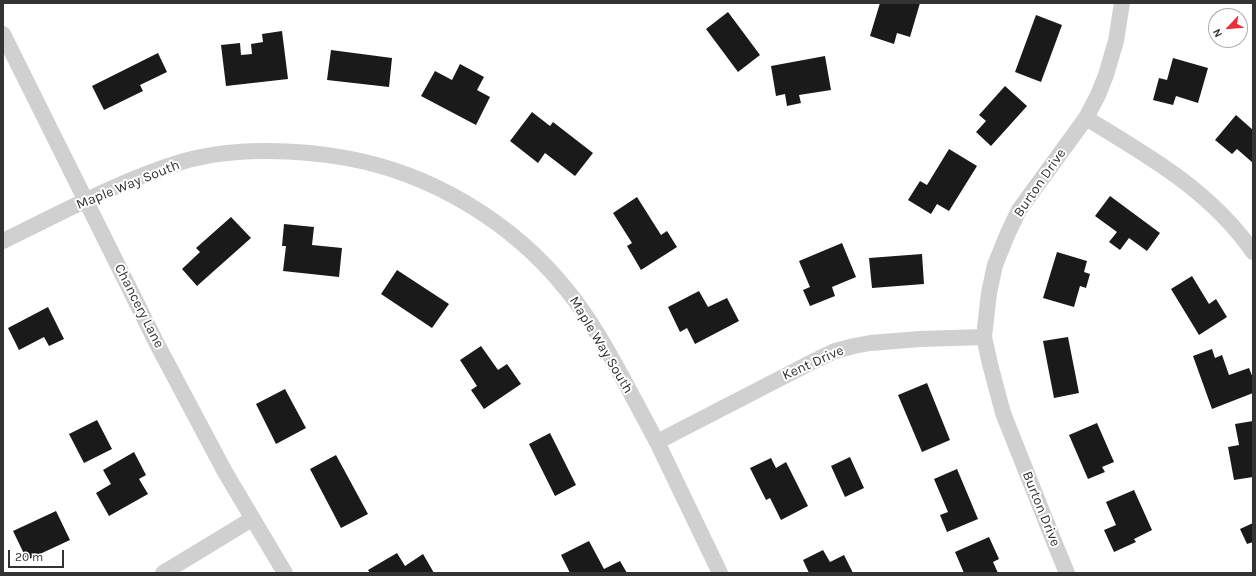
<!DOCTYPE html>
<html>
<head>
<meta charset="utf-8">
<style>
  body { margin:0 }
  #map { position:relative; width:1256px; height:576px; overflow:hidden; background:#fff; font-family:Karla,sans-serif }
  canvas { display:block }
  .frame { position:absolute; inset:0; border:4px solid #333; pointer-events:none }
  .north { position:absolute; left:1208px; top:8px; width:40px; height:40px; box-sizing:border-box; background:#fff; border:1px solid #adadad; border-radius:50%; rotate:244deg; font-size:11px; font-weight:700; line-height:16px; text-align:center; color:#333 }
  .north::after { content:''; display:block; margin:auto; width:14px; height:18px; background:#ef2f35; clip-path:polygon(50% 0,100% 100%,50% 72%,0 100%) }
  .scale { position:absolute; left:8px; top:550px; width:56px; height:18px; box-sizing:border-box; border:2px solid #333; border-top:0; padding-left:5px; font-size:12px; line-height:14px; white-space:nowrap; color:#333; -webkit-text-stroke:3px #fff; paint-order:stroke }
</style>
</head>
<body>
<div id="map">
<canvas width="1256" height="576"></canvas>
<div class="frame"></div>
<div class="north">N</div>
<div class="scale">20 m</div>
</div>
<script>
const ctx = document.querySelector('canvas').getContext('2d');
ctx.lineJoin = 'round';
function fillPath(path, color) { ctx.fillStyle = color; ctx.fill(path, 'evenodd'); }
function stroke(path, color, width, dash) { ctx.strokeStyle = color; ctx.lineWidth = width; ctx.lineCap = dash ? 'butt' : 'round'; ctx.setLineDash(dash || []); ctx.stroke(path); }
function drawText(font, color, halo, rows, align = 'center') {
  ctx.font = font + ' Karla,sans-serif'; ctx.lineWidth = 4; ctx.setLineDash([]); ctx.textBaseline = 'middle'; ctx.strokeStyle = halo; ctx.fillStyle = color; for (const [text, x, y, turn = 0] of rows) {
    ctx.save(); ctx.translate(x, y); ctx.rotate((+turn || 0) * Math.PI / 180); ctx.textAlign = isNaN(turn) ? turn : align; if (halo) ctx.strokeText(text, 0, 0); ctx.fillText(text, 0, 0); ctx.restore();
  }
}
fillPath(new Path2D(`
  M880,3h40l-10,34 -13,-4 -3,11 -24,-8z
  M728,12l32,43 -22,17 -32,-43z
  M1036,15l26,10 -21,57 -26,-10z
  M282,31l6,48 -62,7 -5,-41 19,-2 1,12 11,-1 -1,-10 12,-2 -1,-8z
  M331,50l61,8 -3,29 -62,-7z
  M158,53l9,19 -27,13 3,6 -39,19 -12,-24z
  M825,56l6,34 -32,5 2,8 -14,3 -2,-12 -9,2 -5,-30z
  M1173,58l35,10 -10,35 -22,-7 -3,9 -20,-5 6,-22 8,2z
  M460,64l24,13 -7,13 13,7 -14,28 -55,-29 14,-25 17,9z
  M1005,86l22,20 -36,40 -15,-14 10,-11 -7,-6z
  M532,112l18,14 3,-4 40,31 -18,23 -30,-23 -7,10 -28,-22z
  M1236,115l17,15v33l-16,-14 -5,5 -17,-14z
  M949,149l28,17 -28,45 -12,-7 -6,10 -23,-14 12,-19 7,4z
  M1110,196l50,37 -13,18 -18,-13 -9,12 -11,-8 8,-10 -22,-16z
  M637,197l24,38 6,-4 10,16 -36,23 -14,-24 5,-3 -19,-30z
  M231,217l20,21 -54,48 -15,-17 18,-17 -4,-4z
  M284,224l30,3 -2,18 30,3 -3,29 -56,-6 3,-25h-4z
  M842,243l14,34 -24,10 3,9 -25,10 -7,-16 7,-3 -11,-26z
  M1057,252l30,9 -3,11 6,2 -4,14 -6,-2 -6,21 -31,-9z
  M922,254l2,30 -52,4 -3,-30z
  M397,270l52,34 -17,24 -51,-34z
  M1192,276l17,28 7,-5 11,18 -28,18 -28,-46z
  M699,291l9,16 19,-9 12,23 -44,23 -8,-16 -7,4 -12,-25z
  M48,307l16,32 -15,7 -5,-9 -25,13 -11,-22z
  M1068,337l11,56 -25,5 -11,-57z
  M481,346l17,24 9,-6 14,20 -37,25 -13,-19 6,-4 -17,-26z
  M1212,349l3,9 7,-3 7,20 20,-7 4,10v15l-41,16 -19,-53z
  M927,383l23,57 -28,12 -24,-57z
  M285,389l21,39 -30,16 -20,-40z
  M97,420l15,29 -28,14 -15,-29z
  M1253,421v56l-19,3 -6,-33 11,-2 -4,-21z
  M1097,423l17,39 -12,5 3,5 -17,7 -19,-44z
  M550,433l26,52 -21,11 -26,-52z
  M134,452l12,23 -7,4 9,15 -39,22 -13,-23 15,-9 -8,-14z
  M336,455l32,59 -27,14 -31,-59z
  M850,457l14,31 -19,9 -14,-31z
  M771,458l5,10 10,-6 22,44 -27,14 -11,-22 -4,2 -16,-32z
  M957,469l21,50 -31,13 -7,-17 8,-3 -14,-33z
  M1134,490l18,40 -18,9 2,3 -22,10 -10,-22 12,-5 -10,-23z
  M56,511l14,29 -43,20 -14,-29z
  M1253,523v19l-6,2 -7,-15z
  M989,537l10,22 -6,3 5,11h-34l-9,-21z
  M589,541l15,28 16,-8 7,12h-57l-9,-18z
  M823,550l7,12 14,-7 9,18h-44l-6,-13z
  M397,553l8,13 18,-12 11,19h-64l-2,-3z`), '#1a1a1a');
stroke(new Path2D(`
  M3,34l154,310 68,128 60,101
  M1086,118c62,38 124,72 167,134
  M3,241c58,-28 116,-60 178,-79 50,-15 115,-13 165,-4 85,15 166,64 220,131 24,29 43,64 61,97 10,19 21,39 31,58 21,43 41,86 62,129
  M657,442l155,-80 23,-11 19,-5 16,-3 50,-4 64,-2
  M163,573l89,-54
  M1067,573l-12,-29 -52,-131 -13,-49 -6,-27 5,-44 6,-28 13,-32 11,-23 67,-92 12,-23 8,-20 10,-34 6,-38`), '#d0d0d0', 16);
drawText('14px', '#333', '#fff', [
  ["Burton Drive",1040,183,-55],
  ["Maple Way South",128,185,-22],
  ["Chancery Lane",139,306,63],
  ["Maple Way South",601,345,59],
  ["Kent Drive",813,363,-24],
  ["Burton Drive",1041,509,68]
]);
</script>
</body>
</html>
